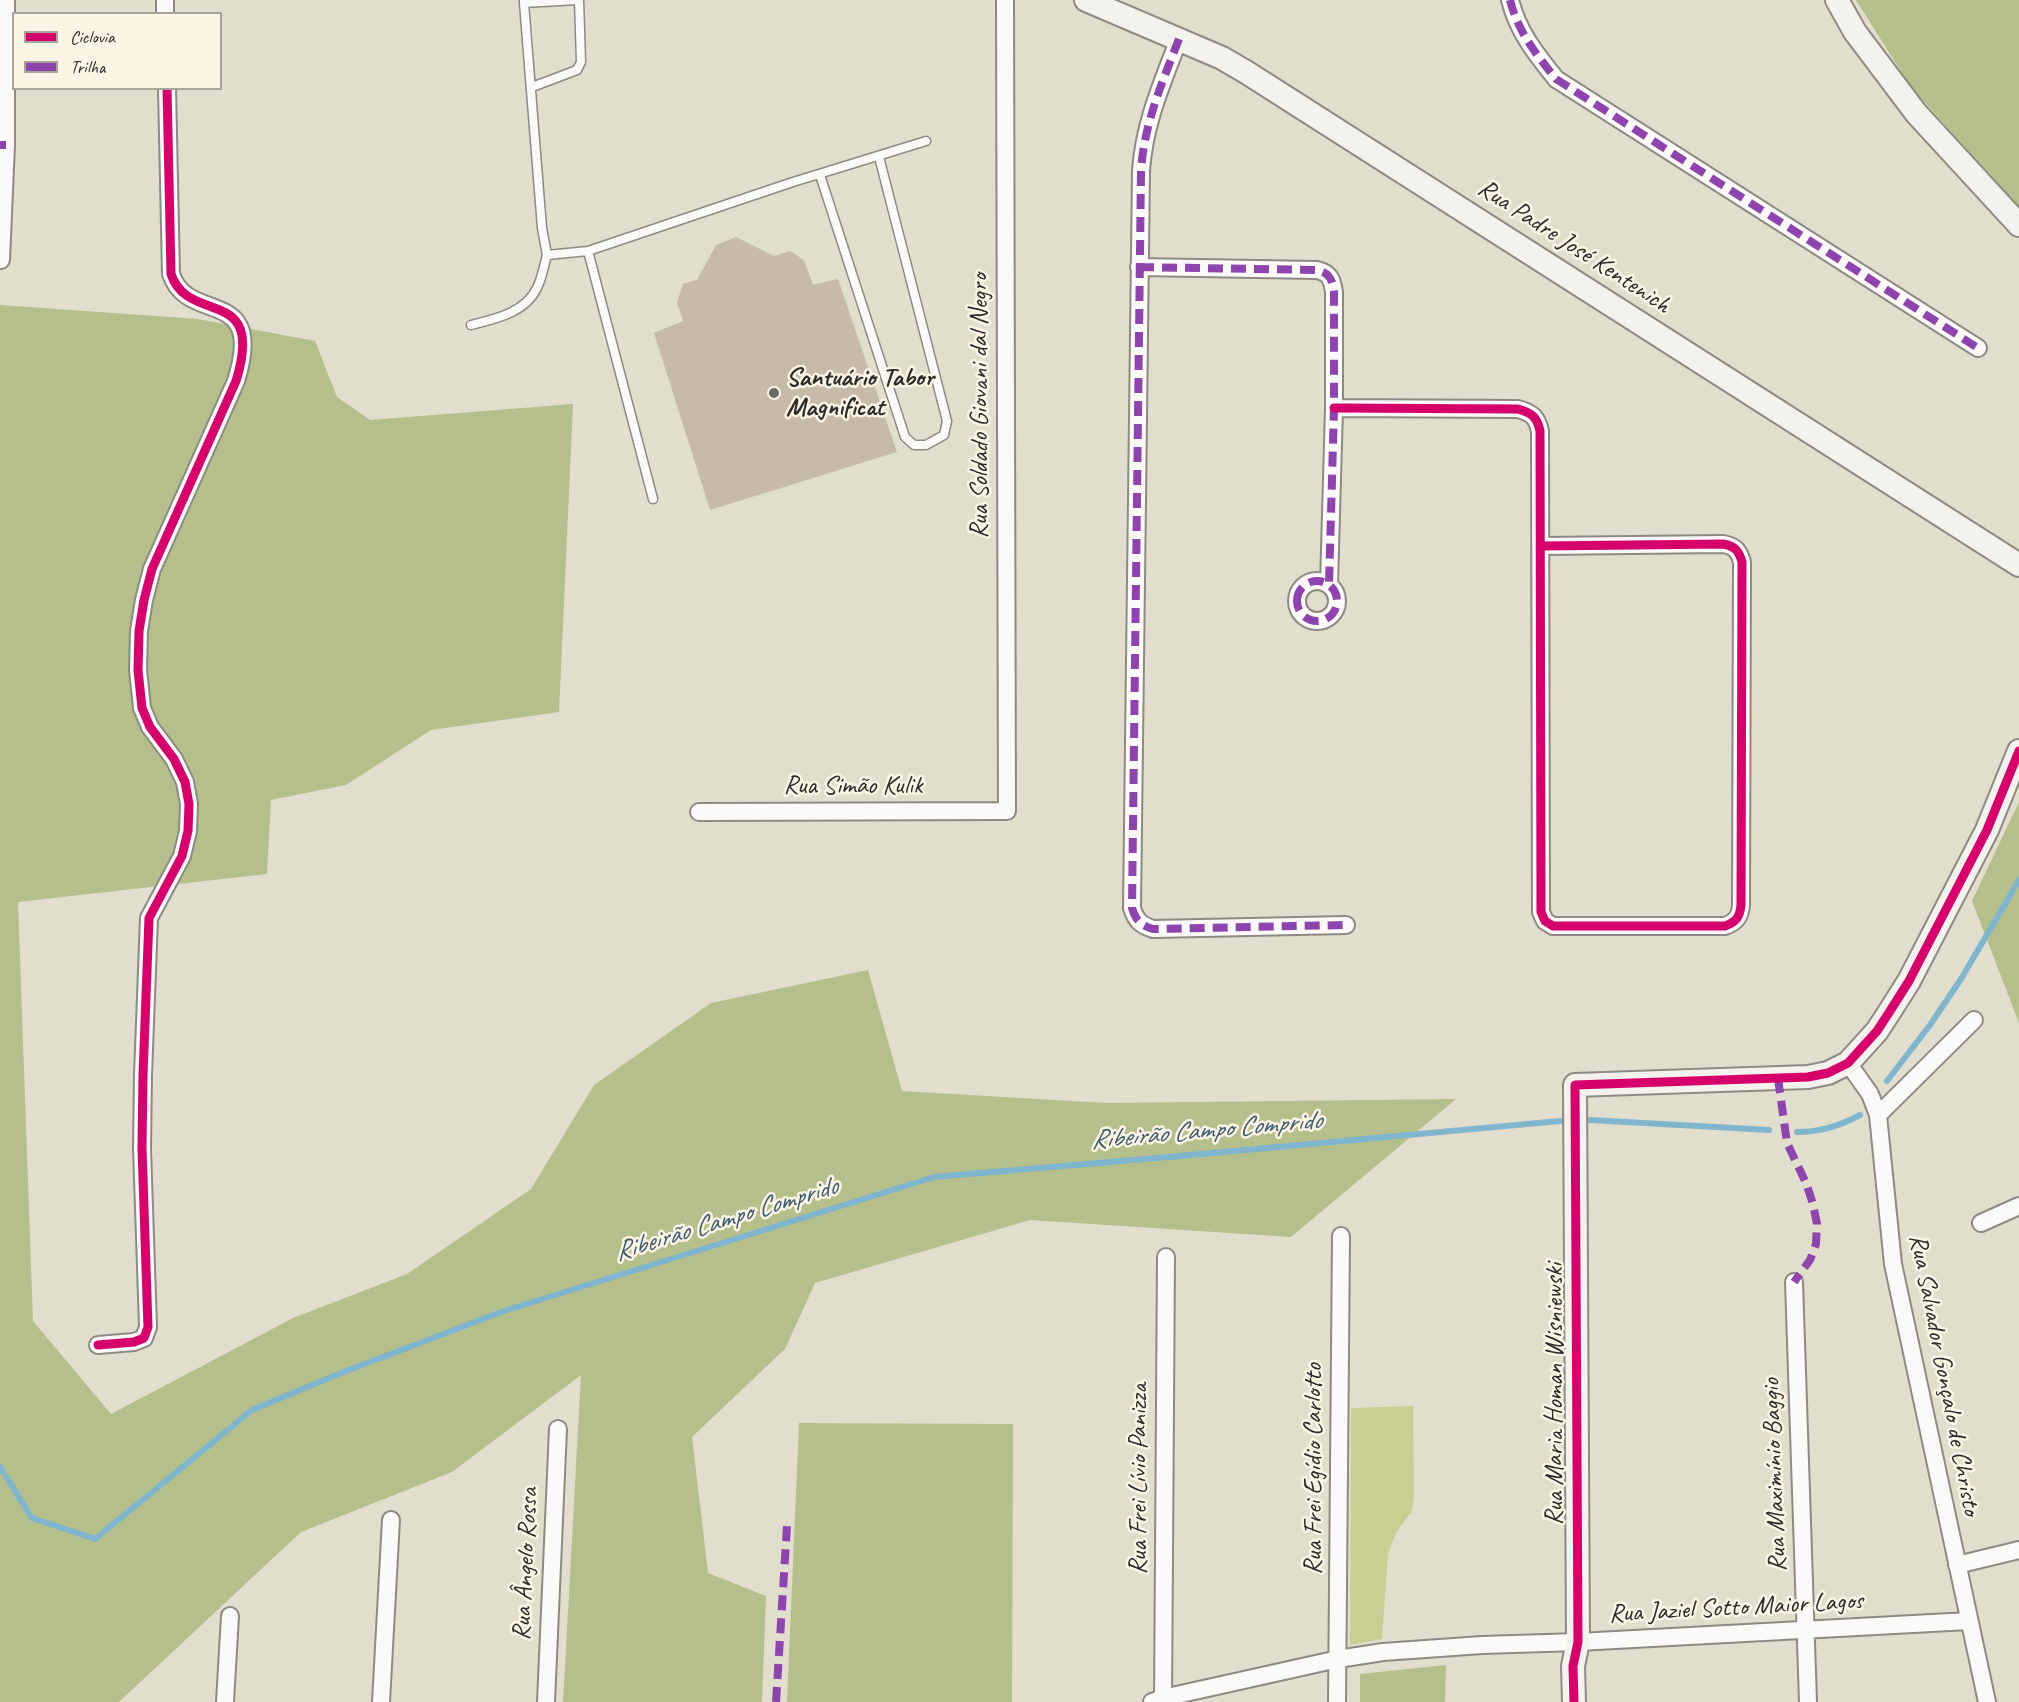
<!DOCTYPE html>
<html>
<head>
<meta charset="utf-8">
<style>
  body { margin:0 }
  #map { position:relative; width:2019px; height:1702px; overflow:hidden; background:#e2decd; font-family:Caveat,sans-serif }
  canvas { display:block }
  .legend { position:absolute; left:12px; top:12px; width:210px; height:78px; box-sizing:border-box; background:#fcf5e5; border:2px solid #a8a49b; margin:0; padding:8px 10px; list-style:none; font-size:18px; color:#2b2b2b }
  .legend li { display:flex; align-items:center; gap:12px; height:30px }
  .legend b { width:30px; border:2px solid #a8a49b }
</style>
</head>
<body>
<div id="map">
<canvas width="2019" height="1702"></canvas>
<ul class="legend">
<li><b style="height:8px;background:#d6006c"></b>Ciclovia</li>
<li><b style="height:8px;background:#8e44ad"></b>Trilha</li>
</ul>
</div>
<script>
const ctx = document.querySelector('canvas').getContext('2d');
ctx.lineJoin = 'round';
function fillPath(path, color) { ctx.fillStyle = color; ctx.fill(path, 'evenodd'); }
function stroke(path, color, width, dash) { ctx.strokeStyle = color; ctx.lineWidth = width; ctx.lineCap = dash ? 'butt' : 'round'; ctx.setLineDash(dash || []); ctx.stroke(path); }
function drawText(font, color, halo, rows, align = 'center') {
  ctx.font = font + ' Caveat,sans-serif'; ctx.lineWidth = 5; ctx.setLineDash([]); ctx.textBaseline = 'middle'; ctx.strokeStyle = halo; ctx.fillStyle = color; for (const [text, x, y, turn = 0] of rows) {
    ctx.save(); ctx.translate(x, y); ctx.rotate((+turn || 0) * Math.PI / 180); ctx.textAlign = isNaN(turn) ? turn : align; if (halo) ctx.strokeText(text, 0, 0); ctx.fillText(text, 0, 0); ctx.restore();
  }
}
fillPath(new Path2D(`
  M1413,1406l1,90 -2,15 -15,20 -9,23 -6,85 -32,6 1,-237z`), '#c9ce92');
fillPath(new Path2D(`
  M1856,0h163v207l-109,-121z
  M0,305l198,14 117,22 22,56 33,23 203,-16 -14,308 -128,18 -85,55 -75,15 -4,74 -249,28 15,419 78,93 182,-96 114,-44 124,-85 63,-104 117,-82 157,-33 34,121 204,12 350,-4 -165,138 -261,-17 -215,63 -30,66 -93,88 16,136 58,23 -4,106h-199l18,-327 -129,97 -151,60 -182,170h-119z
  M2019,802v221l-47,-122z
  M799,1423l214,1 -1,278h-225z
  M1446,1665l-1,37h-85v-28z`), '#b4bf8c');
stroke(new Path2D(`
  M1887,1081l43,-56 31,-46 58,-99
  M1590,1120l179,10
  M1797,1132c24,0 42,-6 63,-17
  M0,1467l32,51 63,21 157,-129 89,-37 163,-62 430,-134 246,-21 380,-35`), '#80b5ce', 6);
fillPath(new Path2D(`
  M736,237l38,19 16,-5 14,9 9,25 25,-6 59,173 -187,58 -56,-177 29,-12 -6,-19 6,-18 14,-4 19,-35z`), '#c6baab');
const lane = new Path2D(`
  M524,0v3l53,-3
  M524,3l18,225 5,27 41,-4 205,-69 133,-41
  M532,87l45,-17 4,-8 -2,-62
  M820,175l85,262 9,8h12l18,-10 3,-14 -68,-264
  M588,251l65,248
  M471,325c24,-6 54,-12 66,-37 5,-10 7,-22 10,-33`);
const street = new Path2D(`
  M165,0v14
  M1510,0c8,32 26,54 46,79l422,269
  M1179,39c-17,44 -35,85 -38,132l-9,737c4,13 9,17 21,21l193,-4
  M1,260l5,-115v-145
  M1139,267l178,3c13,3 15,9 17,22v116l-5,177
  M1334,408l184,1c14,4 19,8 22,22l1,481 4,9 8,5h172c11,-4 15,-9 16,-21l1,-343c-3,-11 -7,-16 -19,-18l-182,2
  M1297 601a20 20 0 1 1 40 0a20 20 0 1 1-40 0Z
  M699,812l308,-1 -2,-811
  M1848,1063l22,31 8,21 15,149 94,438
  M1878,1115l96,-95
  M1981,1223l38,-17
  M1794,1282l14,420
  M98,1345l36,-3 10,-4 4,-11 -6,-179 1,-73 6,-157 33,-62 6,-25 1,-27 -4,-22 -11,-23 -24,-32 -8,-19 -4,-38 1,-39 5,-31 8,-31 84,-188c30,-97 -48,-55 -65,-107l-4,-186
  M1957,1565l62,-15
  M225,1702l5,-86
  M381,1702l10,-182
  M546,1702l12,-273
  M1152,1702l11,-4 175,-39 45,-7 99,-7 96,-3 391,-21
  M1163,1702l3,-445
  M1337,1702l4,-466`);
const secondary = new Path2D(`
  M1086,0l136,58 24,14 773,493
  M1837,0l18,32 61,81 103,112
  M1574,1702l-1,-36 5,-24 -3,-557 233,-8 20,-4 20,-10 29,-32 13,-20 19,-30 78,-151 32,-79`);
stroke(lane, '#8c8a82', 11);
stroke(street, '#8c8a82', 20);
stroke(secondary, '#8c8a82', 26);
stroke(lane, '#fbfaf8', 8);
stroke(street, '#fbfaf8', 16);
stroke(secondary, '#f4f2ec', 22);
stroke(new Path2D(`
  M1510,0c8,32 26,54 46,79l422,269
  M1179,39c-17,44 -35,85 -38,132l-9,737c4,13 9,17 21,21l193,-4
  M0,145h6
  M1139,267l178,3c13,3 15,9 17,22v116l-5,177
  M1297 601a20 20 0 1 1 40 0a20 20 0 1 1-40 0Z
  M1778,1078l9,65 19,40 7,21 4,20 -1,20 -6,16 -16,22
  M776,1702l11,-176`), '#8e44ad', 8, [15, 8]);
stroke(new Path2D(`
  M1334,408l184,1c14,4 19,8 22,22l1,481 4,9 8,5h172c11,-4 15,-9 16,-21l1,-343c-3,-11 -7,-16 -19,-18l-182,2
  M98,1345l36,-3 10,-4 4,-11 -6,-179 1,-73 6,-157 33,-62 6,-25 1,-27 -4,-22 -11,-23 -24,-32 -8,-19 -4,-38 1,-39 5,-31 8,-31 84,-188c30,-97 -48,-55 -65,-107l-4,-186
  M1574,1702l-1,-36 5,-24 -3,-557 233,-8 20,-4 20,-10 29,-32 13,-20 19,-30 78,-151 32,-79`), '#d6006c', 9);
for (const [x, y, r, color] of [
  [774,393,6,"#6b6a64"]
]) { const dot = new Path2D(); dot.arc(x, y, r, 0, 2 * Math.PI); ctx.fillStyle = color; ctx.fill(dot); stroke(dot, '#fcf5e5', 2); }
drawText('26px', '#2b2b2b', '#fcf5e5', [
  ["Rua Padre José Kentenich",1574,247,33],
  ["Rua Soldado Giovani dal Negro",980,406,-90],
  ["Rua Simão Kulik",853,786],
  ["Rua Salvador Gonçalo de Christo",1944,1375,79],
  ["Rua Maria Homan Wisniewski",1555,1394,-90],
  ["Rua Frei Egídio Carlotto",1314,1469,-90],
  ["Rua Maximínio Baggio",1775,1475,-92],
  ["Rua Frei Lívio Panizza",1139,1479,-90],
  ["Rua Ângelo Rossa",526,1564,-87],
  ["Rua Jaziel Sotto Maior Lagos",1736,1608,-3]
]);
drawText('bold 26px', '#2b2b2b', '#fcf5e5', [
  ["Santuário Tabor",786,378],
  ["Magnificat",786,408]
], 'left');
drawText('italic 27px', '#3c5b6d', '#fcf5e5', [
  ["Ribeirão Campo Comprido",1206,1131,-5],
  ["Ribeirão Campo Comprido",726,1220,-17]
]);
</script>
</body>
</html>
